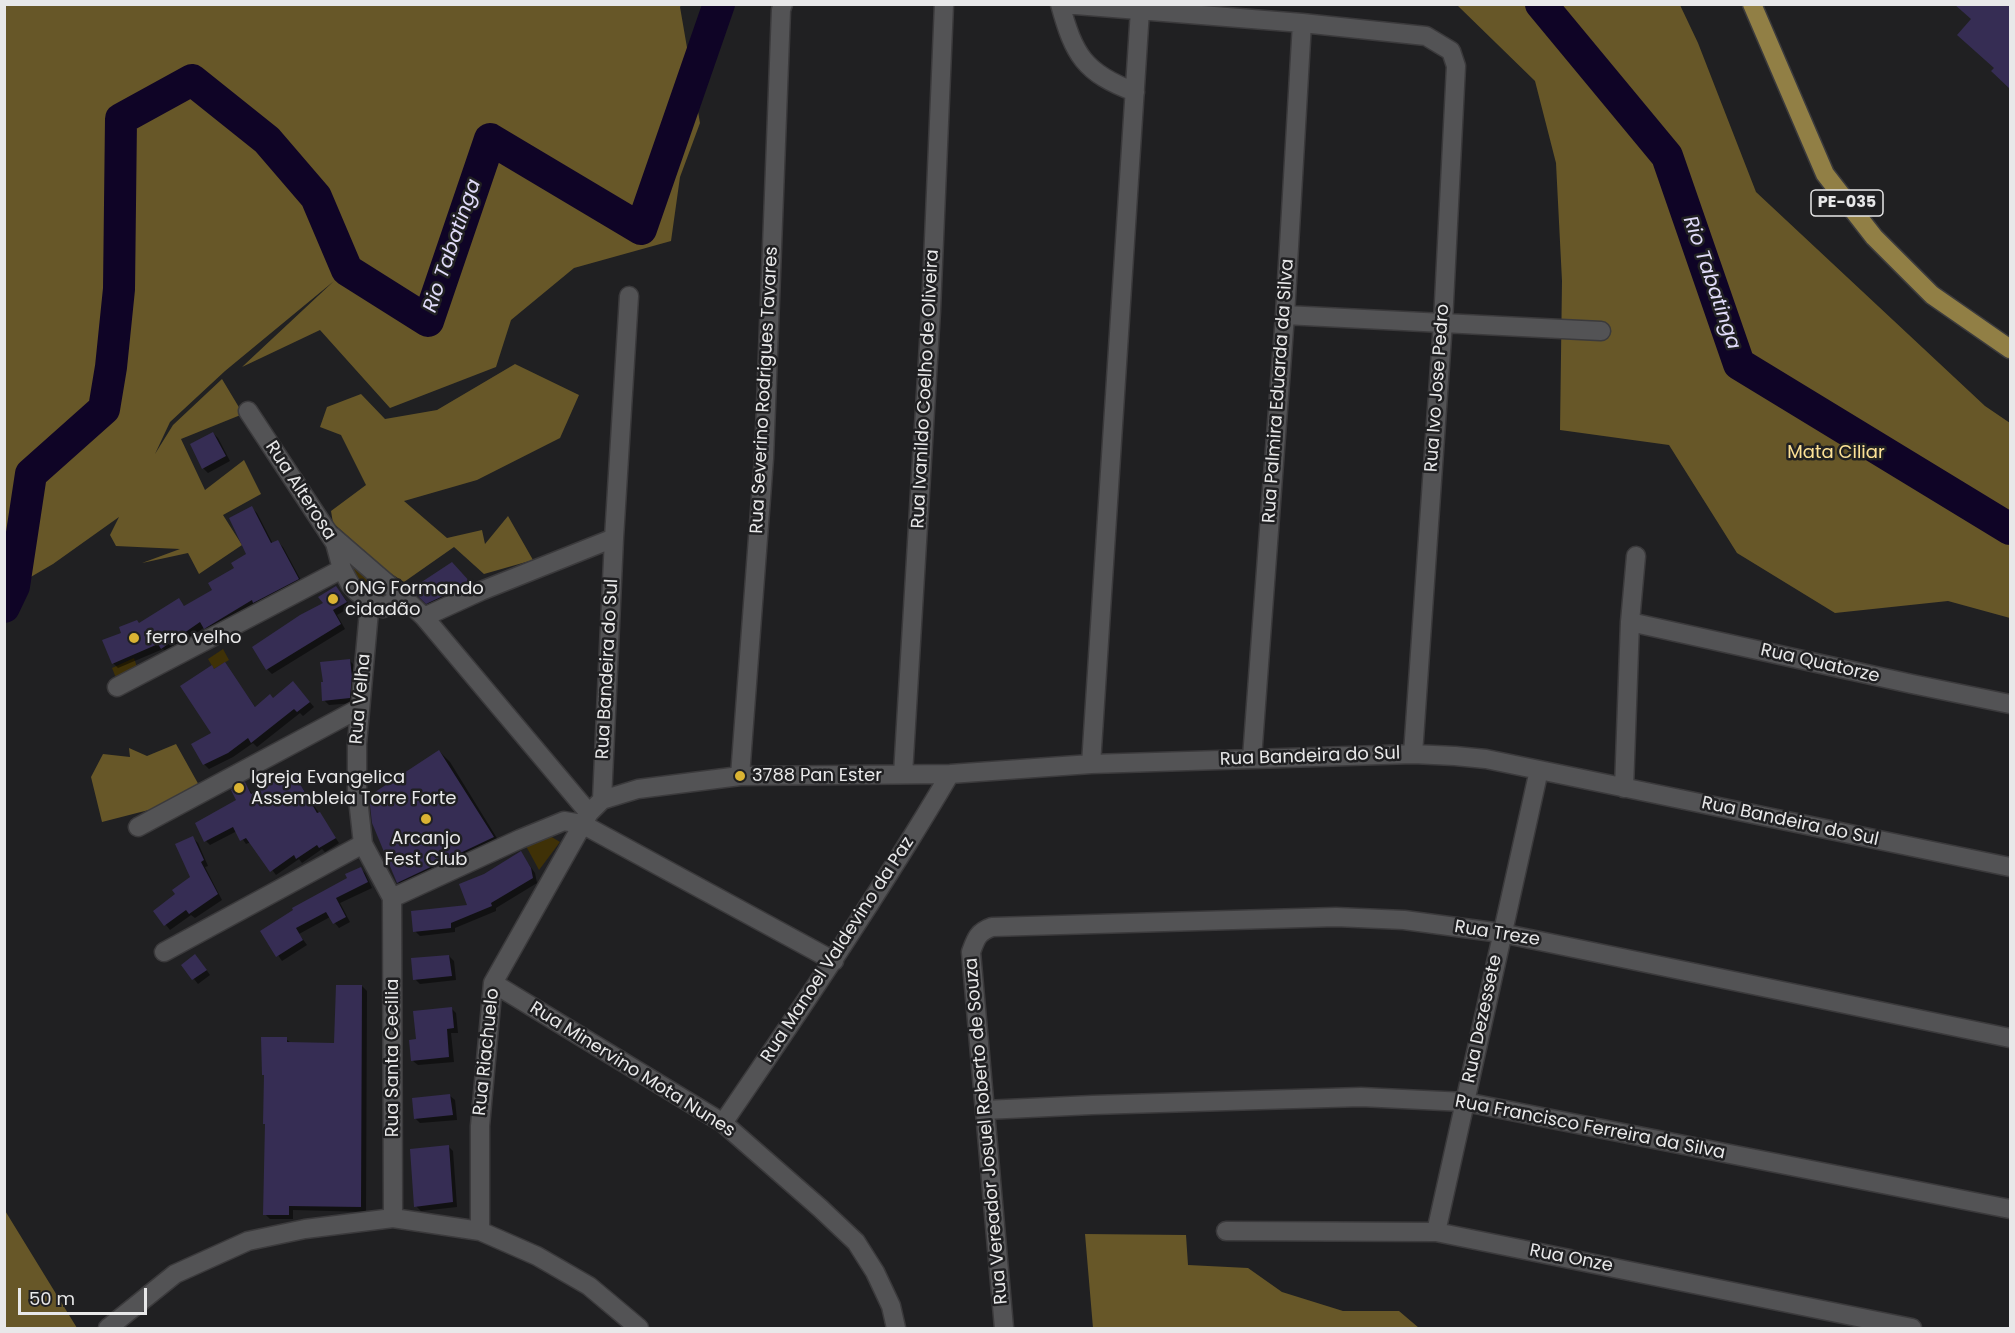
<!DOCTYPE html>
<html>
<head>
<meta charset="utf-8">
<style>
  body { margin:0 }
  #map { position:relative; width:2015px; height:1333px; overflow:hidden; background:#202022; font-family:Poppins,sans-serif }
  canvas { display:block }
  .frame { position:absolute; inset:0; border:6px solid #e8e8e9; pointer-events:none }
  .scale { position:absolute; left:18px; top:1288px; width:129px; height:27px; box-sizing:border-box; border:3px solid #e8e8e9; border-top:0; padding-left:8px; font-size:18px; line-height:21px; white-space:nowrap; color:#e8e8e9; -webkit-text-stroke:4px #202022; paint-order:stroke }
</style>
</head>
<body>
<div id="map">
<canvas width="2015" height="1333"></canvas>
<div class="frame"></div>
<div class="scale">50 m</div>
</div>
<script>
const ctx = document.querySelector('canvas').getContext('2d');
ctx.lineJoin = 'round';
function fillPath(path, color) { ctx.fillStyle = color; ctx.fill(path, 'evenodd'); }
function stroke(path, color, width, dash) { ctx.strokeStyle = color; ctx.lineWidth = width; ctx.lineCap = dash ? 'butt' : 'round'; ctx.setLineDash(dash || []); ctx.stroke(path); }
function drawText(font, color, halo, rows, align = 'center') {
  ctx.font = font + ' Poppins,sans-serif'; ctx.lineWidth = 5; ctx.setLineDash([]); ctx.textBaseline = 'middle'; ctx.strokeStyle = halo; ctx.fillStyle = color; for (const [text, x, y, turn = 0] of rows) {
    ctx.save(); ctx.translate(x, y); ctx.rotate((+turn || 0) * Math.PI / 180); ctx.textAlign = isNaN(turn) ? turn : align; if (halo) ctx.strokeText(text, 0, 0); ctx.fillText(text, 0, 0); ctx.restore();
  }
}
fillPath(new Path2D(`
  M344,554l45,36 -2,8 -8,2 -25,-20z
  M223,649l6,11 -15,9 -6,-10z
  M134,658l3,9 -21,11 -4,-10z
  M545,833l15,9 -21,28 -13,-24z`), '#3f3107');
fillPath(new Path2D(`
  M5,5h676l-1,2 20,116 -20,54 -9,64 -97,27 -63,52 -15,47 -106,41 -70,-78 -78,37 92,-86 -109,90 -55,51 -15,32 18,-29 49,-46 21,35 -62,25 24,51 39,-30 17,34 -38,21 19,30 -43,29 -11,-21 -46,10 38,-14 -64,-3 -6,-11 9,-18 -66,47 -48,28z
  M1457,5h223l18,38 58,149 229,214 25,17v195l-62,-17 -113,12 -98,-60 -68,-108 -109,-15 2,-149 -6,-118 -21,-82z
  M515,364l64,31 -19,43 -83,42 -73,21 43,37 35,-8 3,14 23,-28 25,44 -49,14 -30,-27 -50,35 -17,-11 -54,-48 -2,-12 35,-26 -25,-50 -21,-8 7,-20 34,-13 24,25 52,-9z
  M176,744l24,43 -32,18 -66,17 -11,-45 12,-23 27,3 -1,-9 18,8z
  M4,1209l73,119h-72z
  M1085,1234l101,1 2,30 60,3 34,24 61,19h56l20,17h-326z`), '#675728');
fillPath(new Path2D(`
  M1956,4h54v83l-17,-16 3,-3 -23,-49z
  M213,433l5,5 12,23 -22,12 -5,-5z
  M252,508l5,5 16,31 5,-2 5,5 20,37 -92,49 -6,-6 -38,26 -4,-4 -45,19 -5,-5 27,-39 39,-24 6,7 29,-17 34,-35z
  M460,572l17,19 -42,20 -21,-22z
  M341,593l10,14 -14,8 8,14 -73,45 -5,-5z
  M349,660l5,5 2,18 -2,20 -25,2 -5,-5z
  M225,664l31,44 42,-20 16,19 -11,9 -3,-3 -43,34 -4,-4 -20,14 -24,12 -5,-5 9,-30 2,-63z
  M439,751l11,11 53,86 -94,45 -11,-11 -25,-60z
  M293,774l46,69 -14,9 -3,-3 -20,14 -3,-4 -23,16 -25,-33 -5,2 -9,-13 -27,14 -4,-4 32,-40 7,-17 8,11z
  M193,838l5,5 10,23 -3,1 17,33 -27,18 -4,-3 -21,15 -15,-19 22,-16 15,-17z
  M521,853l14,20 2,10 -41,25v3l-41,17v4l-35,4 -5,-5 54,-25 15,-31z
  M361,869l4,4 7,15 -32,15 10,19 -11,6 -9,-11 -31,17 8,11 -25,16 -20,-29 87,-53z
  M449,956l5,5 2,19 -36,4 -5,-5z
  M200,961l10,14 -12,9 -15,-19z
  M362,986l5,5 -1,221 -73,-2v9h-23l-5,-5 1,-88 -2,-3 22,-84 5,4 44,1z
  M451,1008l5,5 2,20h-7l3,29 -36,3 -5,-4z
  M450,1096l5,4 2,20 -37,3 -5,-5z
  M448,1146l5,5 4,56 -36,4 -5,-5z`), '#0007');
stroke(new Path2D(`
  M1541,4l126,152 72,208 271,165
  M4,607l10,-21 17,-112 73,-65 7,-42 8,-78 2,-170 71,-39 75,60 49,57 31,73 81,51 62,-182 151,90 78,-225`), '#0f0426', 32);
fillPath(new Path2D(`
  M1954,4h56v85l-19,-18 3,-3 -37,-33 14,-16z
  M213,432l13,24 -24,13 -12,-25z
  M252,506l19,37 7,-3 21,39 -46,24 -1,-3 -48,29 -4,-7 -39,27 -3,-5 -46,20 -10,-24 19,-7 -2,-6 18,-7 2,3 40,-25 5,8 28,-16 -4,-7 26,-15 -3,-5 15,-9 -17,-36z
  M452,562l19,21 -45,21 -15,-15z
  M336,586l11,16 -14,8 8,14 -75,46 -14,-23 48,-32 23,-12 -5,-6z
  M350,659l2,18 -2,21 -28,3 -1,-19h2l-3,-20z
  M225,662l30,45 15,-13 3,4 20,-17 17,21 -13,10 -3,-3 -43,34 -3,-5 -20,15 -25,12 -12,-21 20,-11 -31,-47 32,-21 2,4z
  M439,750l55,87 -97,46 -25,-60 -3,-27z
  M293,772l24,41 3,-1 16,26 -17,10 -2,-3 -21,14 -2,-4 -24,17 -24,-34 -6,3 -7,-14 -29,15 -9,-19 41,-23 -5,-10 14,-8 6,12z
  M193,836l11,24 -3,2 17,32 -29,20 -3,-4 -22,16 -11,-15 22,-17 -3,-4 18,-13 -15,-33z
  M521,851l10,17 2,10 -42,25 1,3 -41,17v5l-38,4 -2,-21 56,-6 -8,-21 25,-10z
  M361,867l7,15 -32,16 10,19 -13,7 -7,-12 -30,16 7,12 -27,17 -16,-26 33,-21 -1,-2 55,-30 -2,-4z
  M195,954l12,16 -15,10 -11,-15z
  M449,955l3,21 -39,4 -2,-22z
  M336,985h26l-1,222 -72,-1v9h-26l2,-91h-2l1,-49h-2l-1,-38h26v5l47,1z
  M452,1007l2,21 -7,1 2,28 -38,4 -2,-21 7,-1 -3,-28z
  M450,1094l3,21 -39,4 -2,-21z
  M449,1145l4,57 -39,5 -4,-58z`), '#362d54');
const minor = new Path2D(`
  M1060,4c14,51 24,69 75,88
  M1063,4l239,19 124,13 25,15 5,15 -13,256 -30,432
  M1285,315l316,16
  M248,411l87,132 7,26 8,15 7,8 26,16 16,-10h5l20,19 165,196
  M332,536l72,62
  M370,600l-13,144v46l6,54 29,54 1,320
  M424,617l57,-26 133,-53
  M1630,622l282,62 98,20
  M117,687l225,-118
  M1252,758l33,-443 17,-292
  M1091,764l49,-754
  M903,774l28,-464 13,-306
  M740,776l24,-318 17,-448 2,-6
  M1624,788l6,-166 6,-66
  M602,800l12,-262 15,-242
  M138,827l222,-119
  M392,898l128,-59 44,-18 18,3 252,137
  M164,952l199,-108
  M493,983l230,140 97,85 36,34 19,30 16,34 5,22
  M985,1110l107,-5 269,-8 104,5 545,107
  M723,1123c78,-114 156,-229 227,-349
  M480,1231v-105l13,-143 96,-170 13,-13 36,-11 102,-13 210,-2 141,-10 322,-10 42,2 31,3 524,108
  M1226,1231l210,1 476,96
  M1436,1232l103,-462
  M108,1328l67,-54 73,-33 57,-12 88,-11 87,13 57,25 52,30 50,42
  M1004,1328l-33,-376c5,-14 7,-20 21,-25l344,-10 68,3 97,13 509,105`);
const primary = new Path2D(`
  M1752,4l73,170 49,63 58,58 78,54`);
stroke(minor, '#3b3a3c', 21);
stroke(primary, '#3b3a3c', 21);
stroke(minor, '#535355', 18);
stroke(primary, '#917f45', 18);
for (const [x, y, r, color] of [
  [333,599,6,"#dab333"],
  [134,638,6,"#dab333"],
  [740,776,6,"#dab333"],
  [239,788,6,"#dab333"],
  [426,819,6,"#dab333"]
]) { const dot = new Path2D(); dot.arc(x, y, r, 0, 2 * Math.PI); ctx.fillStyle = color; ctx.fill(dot); stroke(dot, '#202022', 2); }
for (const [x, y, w] of [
  [1847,203,72]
]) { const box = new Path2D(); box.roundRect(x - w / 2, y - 13, w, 26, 4.5); ctx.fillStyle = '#202022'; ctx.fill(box); stroke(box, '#e8e8e9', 1.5); }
drawText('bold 16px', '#e8e8e9', null, [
  ["PE-035",1847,203]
]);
drawText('18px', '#e8e8e9', '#202022', [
  ["Rua Ivo Jose Pedro",1438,388,-86],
  ["Rua Ivanildo Coelho de Oliveira",926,389,-87],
  ["Rua Severino Rodrigues Tavares",765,390,-87],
  ["Rua Palmira Eduarda da Silva",1279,391,-86],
  ["Rua Alterosa",300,491,57],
  ["Rua Quatorze",1820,664,13],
  ["Rua Bandeira do Sul",608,669,-87],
  ["Rua Velha",361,699,-85],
  ["Rua Bandeira do Sul",1310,757,-2],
  ["Rua Bandeira do Sul",1790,822,12],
  ["Rua Treze",1497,934,9],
  ["Rua Manoel Valdevino da Paz",838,950,-57],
  ["Rua Dezessete",1483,1019,-78],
  ["Rua Riachuelo",487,1052,-84],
  ["Rua Santa Cecilia",393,1058,-90],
  ["Rua Minervino Mota Nunes",632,1070,32],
  ["Rua Francisco Ferreira da Silva",1590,1128,11],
  ["Rua Vereador Josuel Roberto de Souza",987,1131,-95],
  ["Rua Onze",1571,1259,11]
]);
drawText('18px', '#fce196', '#202022', [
  ["Mata Ciliar",1836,453]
]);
drawText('18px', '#e8e8e9', '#202022', [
  ["ONG Formando",345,589],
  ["cidadão",345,610],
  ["ferro velho",146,638],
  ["3788 Pan Ester",752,776],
  ["Igreja Evangelica",251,778],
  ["Assembleia Torre Forte",251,799],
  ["Arcanjo",426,839,"center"],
  ["Fest Club",426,860,"center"]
], 'left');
drawText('italic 20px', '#e1dcf9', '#202022', [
  ["Rio Tabatinga",453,246,-71],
  ["Rio Tabatinga",1711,283,71]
]);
</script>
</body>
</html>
